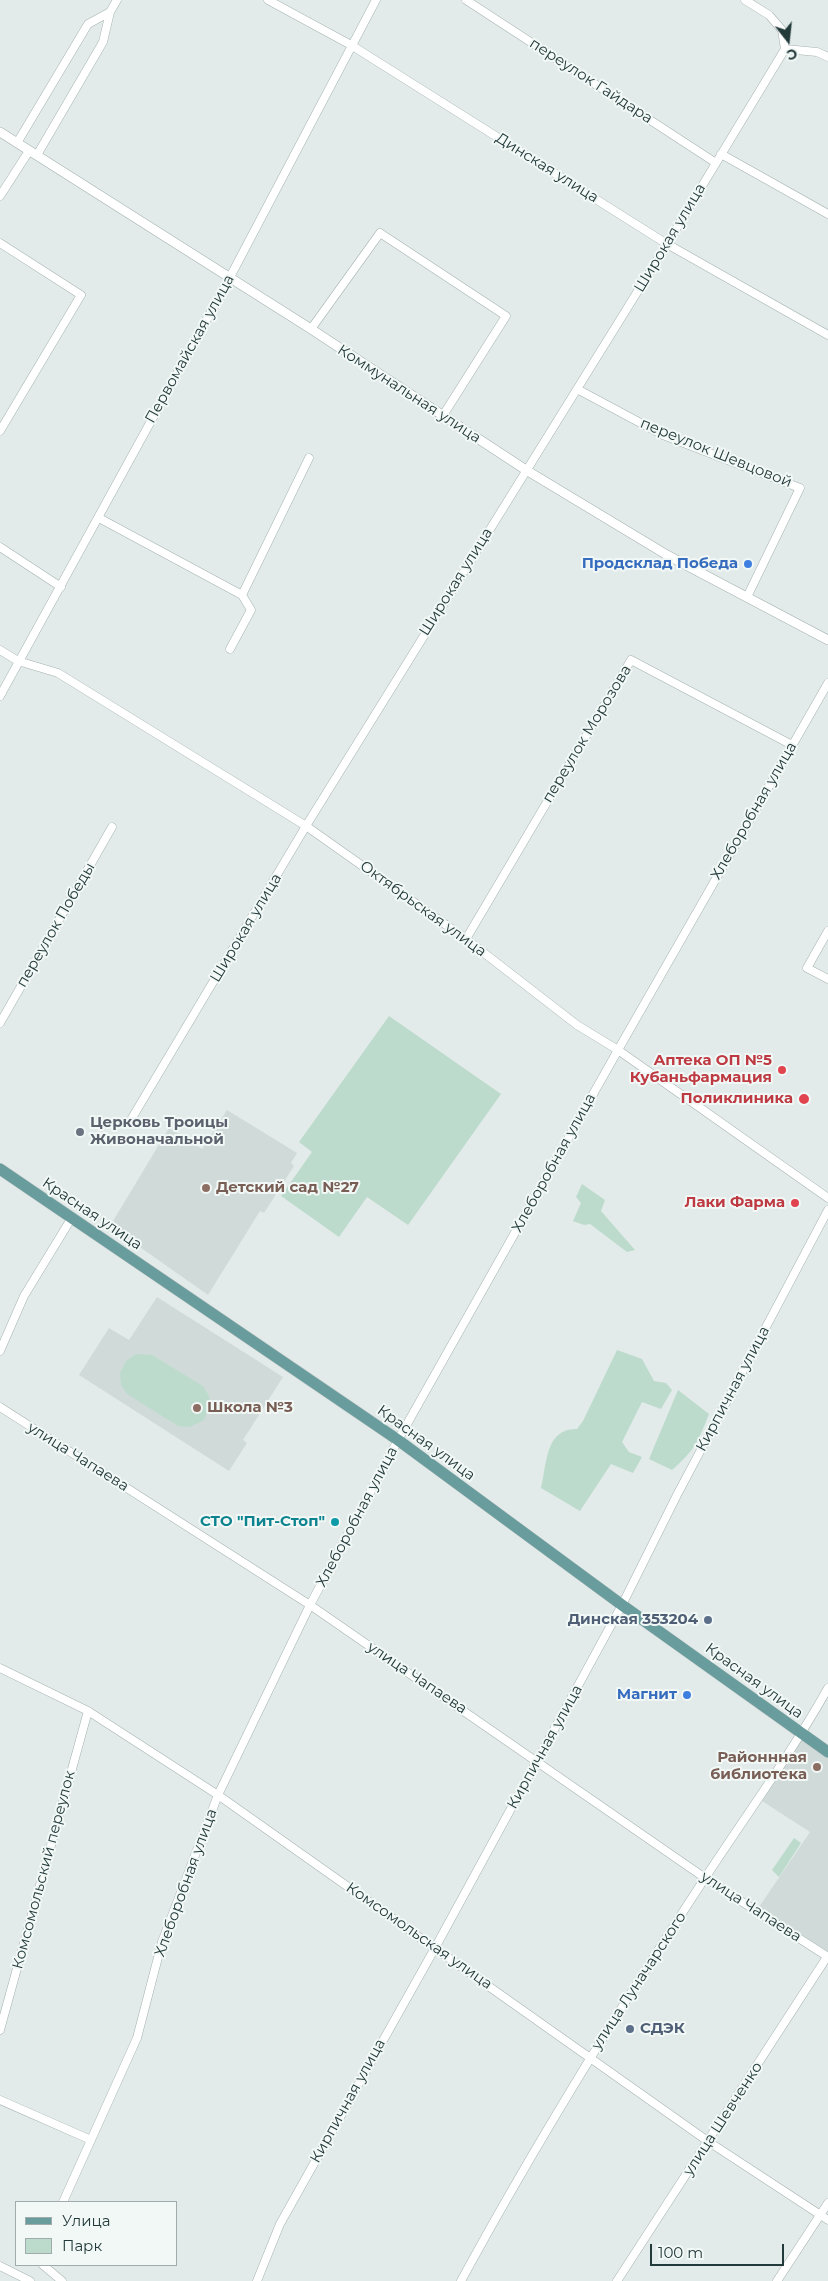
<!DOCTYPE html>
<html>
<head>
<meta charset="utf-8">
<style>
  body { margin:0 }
  #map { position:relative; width:828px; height:2281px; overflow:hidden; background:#e2ebe9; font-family:Montserrat,sans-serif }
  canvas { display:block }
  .legend { position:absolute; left:15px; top:2201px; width:162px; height:65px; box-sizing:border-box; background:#f2f8f6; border:1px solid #9facab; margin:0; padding:6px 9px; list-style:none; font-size:15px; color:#233a3b }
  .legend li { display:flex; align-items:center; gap:10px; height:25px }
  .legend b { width:25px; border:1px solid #9facab }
  .north { position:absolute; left:763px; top:15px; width:50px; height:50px; -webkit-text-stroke:4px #f2f8f6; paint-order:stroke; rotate:164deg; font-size:14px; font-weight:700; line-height:20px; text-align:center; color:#233a3b }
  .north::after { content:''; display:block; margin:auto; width:18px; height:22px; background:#233a3b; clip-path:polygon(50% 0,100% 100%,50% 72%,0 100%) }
  .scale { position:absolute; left:650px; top:2244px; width:134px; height:22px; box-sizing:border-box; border:2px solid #233a3b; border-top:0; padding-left:6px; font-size:15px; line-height:18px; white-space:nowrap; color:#233a3b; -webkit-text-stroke:4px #f2f8f6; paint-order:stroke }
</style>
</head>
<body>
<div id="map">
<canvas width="828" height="2281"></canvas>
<ul class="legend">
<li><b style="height:6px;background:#699c9d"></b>Улица</li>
<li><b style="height:14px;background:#bcdbcd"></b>Парк</li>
</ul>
<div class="north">С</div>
<div class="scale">100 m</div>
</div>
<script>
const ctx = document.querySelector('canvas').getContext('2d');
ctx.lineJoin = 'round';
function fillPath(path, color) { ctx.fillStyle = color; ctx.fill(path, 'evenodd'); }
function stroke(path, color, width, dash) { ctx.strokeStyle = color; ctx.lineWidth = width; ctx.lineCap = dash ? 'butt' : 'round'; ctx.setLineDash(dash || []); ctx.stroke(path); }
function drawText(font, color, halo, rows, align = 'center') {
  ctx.font = font + ' Montserrat,sans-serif'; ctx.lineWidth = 4; ctx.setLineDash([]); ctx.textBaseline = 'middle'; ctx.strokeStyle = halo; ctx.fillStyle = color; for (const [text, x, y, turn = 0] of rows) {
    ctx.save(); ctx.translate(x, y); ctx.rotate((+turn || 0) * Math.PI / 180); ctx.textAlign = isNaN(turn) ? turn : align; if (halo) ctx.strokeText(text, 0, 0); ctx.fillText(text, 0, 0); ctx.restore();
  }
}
fillPath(new Path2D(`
  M227,1110l70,43 -6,10 3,3 -30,47 -4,-2 -52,84 -98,-69 59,-98 33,21z
  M157,1297l126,80 -40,63 4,3 -18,28 -150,-96 30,-47 20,12z
  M803,1738l25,18v198l-69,-47 51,-75 -48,-31z`), '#d0dbd9');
fillPath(new Path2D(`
  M389,1016l112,78 -93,131 -41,-28 -28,40 -58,-41 31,-44 -13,-10z
  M582,1184l23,16 -4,11 34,39 -8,2 -37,-28 -6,1 -11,-4 8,-18 -5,-6z
  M617,1350l25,9 12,22 12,2 6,7 -11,19 -19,-7 -20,40 7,10 13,5 -9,16 -22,-9 -31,47 -39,-23c6,-24 4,-60 36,-59l6,-8z
  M136,1354l16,1 51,31 6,10 1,8 -6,16 -14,7 -12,-1 -51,-32 -6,-9 -1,-12 6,-12z
  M678,1390l31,24c-11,28 -14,36 -37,56l-23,-11z
  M794,1838l7,5 -22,34 -7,-7z`), '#bcdbcd');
const minor = new Path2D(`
  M268,0l83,45 316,199 161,91
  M466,0l250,163
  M745,0l24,15 13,15 3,19
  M785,49l32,3 11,5
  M17,143l71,-119 22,-12 7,-12
  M721,154l107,60
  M37,155l66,-113 7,-30
  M0,196l29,-45
  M0,243l81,52 -81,136
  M311,329l69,-96 126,83 -64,101
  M577,389l86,46 137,53 -53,109
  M99,518l143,77 67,-137
  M0,547l61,40
  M230,649l21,-39 -9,-15
  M0,650l18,11 40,12 248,153 160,113 111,86 41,25 210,148
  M0,696l229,-417 147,-279
  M828,931l-21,37 21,11
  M466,939l165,-279 161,85
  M0,1023l112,-196
  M132,1118l174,-292 361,-582 118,-195
  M0,1351l24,-55 47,-77
  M0,1407l310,198 395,273 123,79
  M0,1668l88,43 130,84 491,347 119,78
  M0,2030l88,-319
  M0,2100l91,40
  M63,2202l74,-164 25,-96 56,-147 92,-190 88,-165 220,-390 210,-367
  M43,2265l19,16
  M0,2266l30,15
  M257,2281l23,-57 155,-276 187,-343 55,-110 151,-285
  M461,2281c75,-138 158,-272 244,-403 42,-64 86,-124 123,-190
  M617,2281l210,-324
  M777,2281l51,-78`);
const tertiary = new Path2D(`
  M0,132l311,197 215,141 141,85 161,85`);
const primary = new Path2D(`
  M0,1169l398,271 224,165 206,147`);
stroke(minor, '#a5b2b1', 9);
stroke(tertiary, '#a5b2b1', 10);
stroke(primary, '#c1c8c8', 12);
stroke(minor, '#fff', 8);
stroke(tertiary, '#fff', 9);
stroke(primary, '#699c9d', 11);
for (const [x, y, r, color] of [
  [748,564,5,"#3f7fe0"],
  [782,1070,5,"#e0444e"],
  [804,1099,6,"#e0444e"],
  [80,1132,5,"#6b7280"],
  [206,1188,5,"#8d6e63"],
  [795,1203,5,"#e0444e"],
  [197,1408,5,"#8d6e63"],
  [335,1522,5,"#0f9aa8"],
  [708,1620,5,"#5c6f8a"],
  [687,1695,5,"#3f7fe0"],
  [817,1767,5,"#8d6e63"],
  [630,2029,5,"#5c6f8a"]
]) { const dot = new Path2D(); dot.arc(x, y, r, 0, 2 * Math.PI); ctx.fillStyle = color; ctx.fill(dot); stroke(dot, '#f2f8f6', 2); }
drawText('15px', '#233a3b', '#f2f8f6', [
  ["переулок Гайдара",591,81,33],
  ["Динская улица",547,168,32],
  ["Широкая улица",670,238,-59],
  ["Первомайская улица",190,349,-61],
  ["Коммунальная улица",409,394,33],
  ["переулок Шевцовой",716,453,22],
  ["Широкая улица",456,582,-58],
  ["переулок Морозова",587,734,-59],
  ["Хлеборобная улица",754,811,-60],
  ["Октябрьская улица",423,909,36],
  ["переулок Победы",56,925,-60],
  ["Широкая улица",246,928,-59],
  ["Хлеборобная улица",554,1163,-61],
  ["Красная улица",92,1214,34],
  ["Кирпичная улица",733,1389,-62],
  ["Красная улица",426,1443,36],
  ["улица Чапаева",78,1457,32],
  ["Хлеборобная улица",357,1517,-62],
  ["улица Чапаева",417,1678,34],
  ["Красная улица",754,1681,36],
  ["Кирпичная улица",545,1747,-61],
  ["Комсомольский переулок",44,1870,-75],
  ["Хлеборобная улица",186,1883,-70],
  ["улица Чапаева",751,1907,33],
  ["Комсомольская улица",419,1936,35],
  ["улица Луначарского",639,1981,-57],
  ["Кирпичная улица",348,2101,-61],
  ["улица Шевченко",723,2119,-57]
]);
drawText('bold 15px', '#366cbe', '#f2f8f6', [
  ["Продсклад Победа",738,564],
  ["Магнит",677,1695]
], 'right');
drawText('bold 15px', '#be3a42', '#f2f8f6', [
  ["Аптека ОП №5",772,1061],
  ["Кубаньфармация",772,1078],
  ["Поликлиника",793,1099],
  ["Лаки Фарма",785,1203]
], 'right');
drawText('bold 15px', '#5b616d', '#f2f8f6', [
  ["Церковь Троицы",90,1123],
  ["Живоначальной",90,1140]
], 'left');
drawText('bold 15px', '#785e54', '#f2f8f6', [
  ["Детский сад №27",216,1188],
  ["Школа №3",207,1408],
  ["Районнная",807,1758,"right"],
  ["библиотека",807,1775,"right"]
], 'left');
drawText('bold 15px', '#0d838f', '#f2f8f6', [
  ["СТО \"Пит-Стоп\"",325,1522]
], 'right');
drawText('bold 15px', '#4e5e75', '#f2f8f6', [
  ["Динская 353204",698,1620],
  ["СДЭК",640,2029,"left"]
], 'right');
</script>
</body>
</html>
